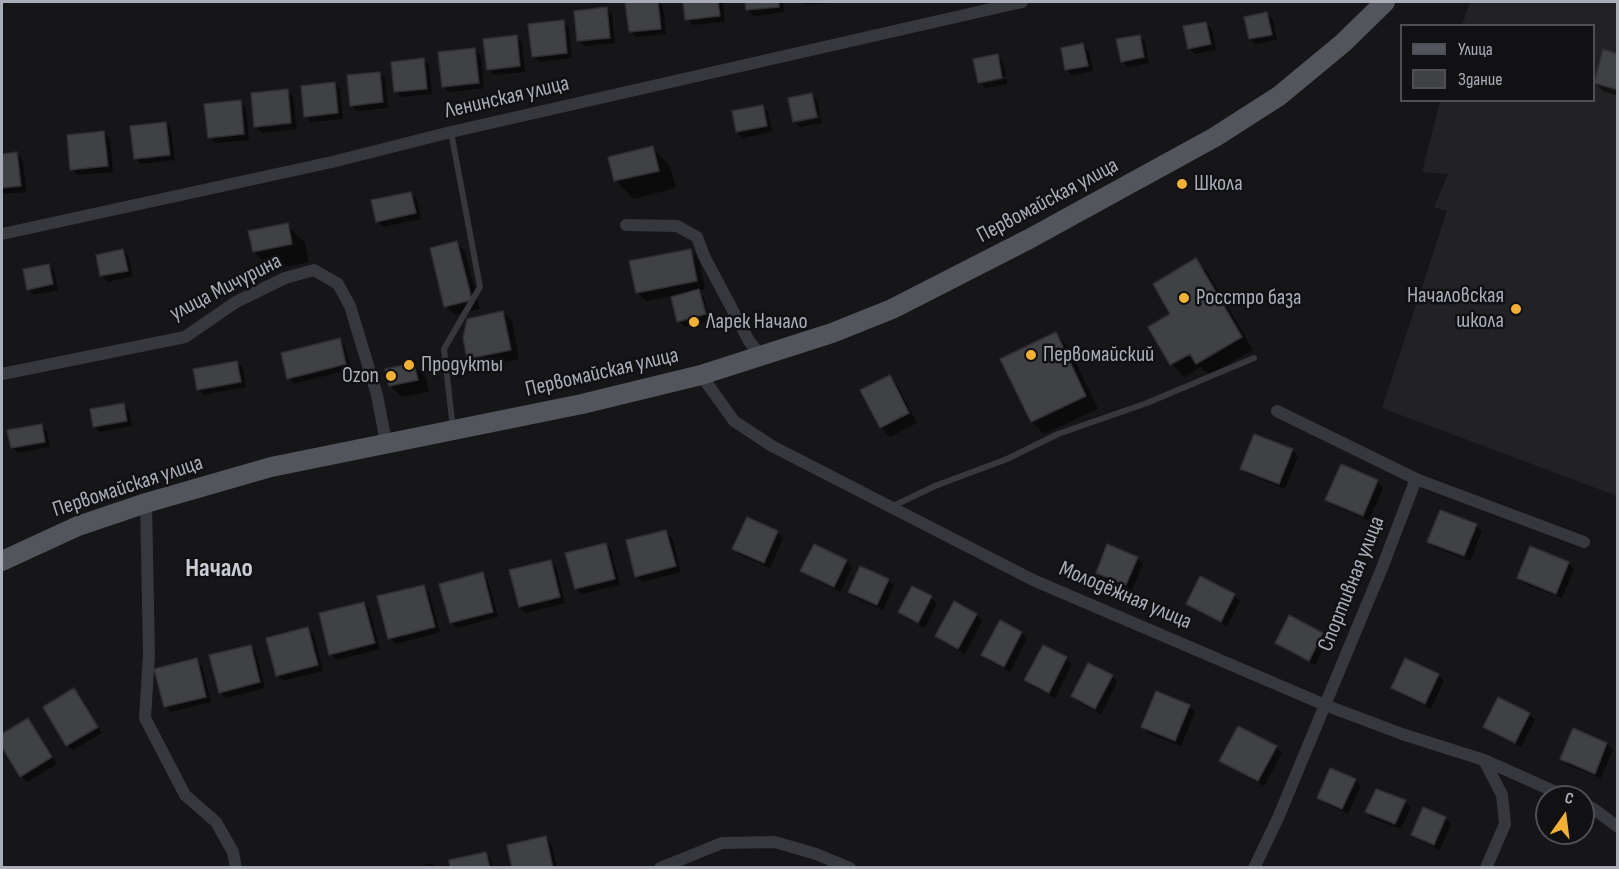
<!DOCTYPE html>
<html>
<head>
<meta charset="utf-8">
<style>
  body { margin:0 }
  #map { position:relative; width:1619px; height:869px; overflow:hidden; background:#161618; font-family:"Sofia Sans Condensed",sans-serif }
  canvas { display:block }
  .frame { position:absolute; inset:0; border:3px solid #a8adb8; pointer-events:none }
  .legend { position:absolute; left:1400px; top:24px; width:195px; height:78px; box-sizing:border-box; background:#111113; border:2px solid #4d4f55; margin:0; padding:8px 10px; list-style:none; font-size:18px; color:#a8adb8 }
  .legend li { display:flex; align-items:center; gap:12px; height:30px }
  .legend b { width:30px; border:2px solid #4d4f55 }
  .north { position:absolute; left:1535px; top:785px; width:60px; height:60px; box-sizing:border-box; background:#111113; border:2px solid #4d4f55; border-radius:50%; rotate:14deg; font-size:16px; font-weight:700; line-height:24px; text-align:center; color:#a8adb8 }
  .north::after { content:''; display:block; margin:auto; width:21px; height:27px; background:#f2b134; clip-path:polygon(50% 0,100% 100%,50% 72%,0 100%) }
</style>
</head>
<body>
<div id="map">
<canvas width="1619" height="869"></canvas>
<div class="frame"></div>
<ul class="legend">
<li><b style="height:8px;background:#53555c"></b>Улица</li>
<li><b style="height:16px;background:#404145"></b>Здание</li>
</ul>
<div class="north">С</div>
</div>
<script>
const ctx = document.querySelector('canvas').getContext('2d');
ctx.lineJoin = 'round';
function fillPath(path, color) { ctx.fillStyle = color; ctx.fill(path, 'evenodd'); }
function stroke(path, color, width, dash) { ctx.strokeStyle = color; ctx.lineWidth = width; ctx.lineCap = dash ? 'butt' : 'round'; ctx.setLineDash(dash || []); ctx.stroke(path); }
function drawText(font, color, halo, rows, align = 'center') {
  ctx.font = font + ' "Sofia Sans Condensed",sans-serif'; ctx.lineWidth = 5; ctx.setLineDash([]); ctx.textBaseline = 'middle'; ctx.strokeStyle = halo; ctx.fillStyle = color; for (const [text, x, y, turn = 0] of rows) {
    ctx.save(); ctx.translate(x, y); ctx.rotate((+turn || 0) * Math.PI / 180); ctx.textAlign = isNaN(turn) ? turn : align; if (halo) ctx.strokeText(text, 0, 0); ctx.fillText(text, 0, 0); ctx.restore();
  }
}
fillPath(new Path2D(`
  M1470,2h147v494l-235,-88 65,-197 -13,-4 14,-33 -26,-2 18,-71 154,-1v-74l-132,-1z`), '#222225');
fillPath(new Path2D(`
  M642,2h17l4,4 3,28 -30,3 -6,-6 -3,-28z
  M685,2h38l2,20 -32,3 -6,-6z
  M747,2h36l1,10 -30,4 -6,-6z
  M804,2h32l-28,3z
  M606,9l6,6 3,28 -30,3 -6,-5z
  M1267,14l6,6 4,20 -21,4 -6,-5z
  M563,22l6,6 3,30 -33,4 -6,-6z
  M1206,24l6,5 4,21 -21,4 -6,-6z
  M1139,36l6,6 4,21 -21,4 -6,-6z
  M516,37l6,6 3,29 -31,3 -6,-6z
  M1083,45l6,6 4,20 -21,4 -6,-6z
  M475,50l6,6 3,32 -35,4 -6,-6z
  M1604,51l14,4v41l-15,-5 -9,-9z
  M997,56l6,6 3,14 -24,5v3l25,-5v5l-21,4 -6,-6z
  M423,60l6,5 3,29 -31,3 -6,-6z
  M379,73l6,6 3,29 -31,3 -6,-6z
  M334,83l6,6 3,30 -32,3 -6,-6z
  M287,91l6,6 4,32 -35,4 -6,-6z
  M812,95l6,6 2,14 -23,5v3l24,-5 1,5 -22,4 -6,-6z
  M240,102l6,6 3,32 -34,3 -6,-6z
  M762,107l6,5 4,20 -29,6 -6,-6z
  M166,123l5,6 4,31 -34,4 -6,-6z
  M104,133l6,6 3,33 -35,3 -6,-6z
  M652,148l18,18 6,22 -42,11 -18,-18 -6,-23z
  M17,154l6,6 3,32 -24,2v-39z
  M411,193l6,6 4,20 -38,8 -6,-6z
  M287,225l18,18 4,19 -37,8 -18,-18z
  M456,242l9,10 15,57 -25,6 -9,-9z
  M123,250l5,6 5,20 -25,6 -6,-6z
  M690,251l9,9 6,29 -7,2 6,6 6,23 -25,7 -6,-6 -7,-25 -26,5 -9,-9z
  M1196,260l12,13 45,77 -44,25 -8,-8 -17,10 -12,-13 -22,-37 22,-13z
  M48,265l6,6 4,19 -24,5 -6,-6z
  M503,312l9,9 7,38 -41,9 -9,-10z
  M1055,334l13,12 30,63 -54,25 -12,-12 -30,-63z
  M339,340l6,6 6,23 -57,15 -5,-6z
  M237,362l6,6 3,19 -42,8 -6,-6z
  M414,365l12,12 3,15 -27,5 -12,-12z
  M889,377l9,9 19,37 -27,14 -9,-10z
  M123,405l6,6 3,15 -32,6 -6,-6z
  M41,426l6,6 3,15 -32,6 -6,-6z
  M1292,450l6,6 -13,33 -37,-15 -6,-6z
  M1342,466l35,16 6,6 -14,33 -36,-16 -6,-6z
  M1476,526l6,5 -12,30 -35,-14 -6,-6z
  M666,532l6,6 9,34 -39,10 -5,-6z
  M777,532l6,6 -13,30 -30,-13 -6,-6z
  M605,544l6,6 9,35 -38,9 -6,-5z
  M814,546l33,16 5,6 -12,24 -32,-16 -6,-6z
  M1137,558l6,6 -11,26 -28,-11 -6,-6z
  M550,561l6,6 9,36 -39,10 -6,-6 -9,-35z
  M1568,563l6,6 -12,29 -37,-14 -6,-6z
  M482,574l6,6 10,37 -41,11 -6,-6z
  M888,580l6,6 -11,24 -27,-12 -6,-6z
  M423,586l6,6 11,40 -44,12 -6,-6z
  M912,588l19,10 6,5 -12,25 -20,-10 -5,-6z
  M1234,595l6,6 -13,25 -34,-17 -6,-6z
  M364,603l5,6 11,40 -43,11 -6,-6z
  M954,603l23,12 5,6 -17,33 -22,-12 -6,-6z
  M1290,617l33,17 5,6 -13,25 -32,-17 -6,-5z
  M308,629l6,6 9,36 -40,10 -6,-6z
  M1022,633l5,6 -17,33 -21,-11 -6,-6z
  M250,646l6,6 9,36 -39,10 -6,-6z
  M1043,647l23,12 6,5 -17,34 -23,-12 -6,-6z
  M196,660l6,6 9,36 -40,10 -6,-6z
  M1438,675l6,6 -13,28 -32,-16 -6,-5z
  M1112,676l5,6 -16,32 -23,-12 -6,-6z
  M74,690l6,6 22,37 -29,17 -6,-5z
  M1189,706l6,6 -14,34 -33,-13 -5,-6z
  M1529,714l6,6 -14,27 -30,-15 -6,-6z
  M28,720l6,6 23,38 -30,18 -6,-6 -19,-32v-8z
  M1573,730l34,14 6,6 -12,28 -34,-13 -5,-6z
  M1276,747l6,6 -18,33 -37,-20 -6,-5z
  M1355,780l6,6 -13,28 -23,-11 -6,-6z
  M1405,802l6,5 -10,22 -29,-11 -5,-6z
  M1445,818l6,6 -11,26 -21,-10 -6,-5z
  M545,838l6,6 6,24h-43z
  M485,853l6,6 2,9h-41z
  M432,863l4,5h-23z`), '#0007');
const building = new Path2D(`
  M625,2h33l3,27 -32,3z
  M683,2h35l2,14 -35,4z
  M745,2h34v5l-33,3z
  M607,7l3,31 -33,3 -3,-30z
  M1267,12l5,23 -23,4 -5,-22z
  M564,20l3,33 -35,4 -4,-33z
  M1206,22l5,22 -23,5 -5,-23z
  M517,35l3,31 -33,4 -4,-31z
  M1140,35l4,22 -23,5 -5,-23z
  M1083,43l5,23 -23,4 -4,-22z
  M475,48l4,35 -37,4 -4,-35z
  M1603,49l15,5v36l-24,-7z
  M998,54l4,24 -24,5 -5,-24z
  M424,58l3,31 -33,3 -3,-30z
  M380,72l3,30 -33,4 -3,-31z
  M335,82l3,31 -34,4 -3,-31z
  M288,89l3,34 -37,4 -3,-34z
  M812,93l5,24 -24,5 -5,-24z
  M241,100l3,34 -36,4 -4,-34z
  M763,105l4,21 -31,6 -4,-21z
  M166,122l4,33 -36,4 -4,-33z
  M104,131l4,35 -38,4 -3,-35z
  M653,146l6,25 -45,10 -6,-24z
  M17,152l4,34 -19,2v-34z
  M411,192l5,21 -40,9 -5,-22z
  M288,223l4,21 -39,8 -5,-21z
  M457,241l15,59 -28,7 -14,-59z
  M123,249l5,22 -28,5 -4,-21z
  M691,249l6,32 -61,12 -7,-32z
  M1196,258l46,79 -46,27 -6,-10 -20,11 -22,-38 22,-13 -17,-30z
  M49,264l4,20 -26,6 -4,-21z
  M699,289l7,25 -29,8 -6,-25z
  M503,311l8,39 -44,9 -4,-21 4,-19z
  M1056,332l30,64 -55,26 -31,-63z
  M340,338l6,26 -59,15 -6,-26z
  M237,361l4,21 -44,8 -4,-21z
  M414,363l4,17 -29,6 -4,-17z
  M890,375l19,38 -29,15 -20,-38z
  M124,403l3,18 -34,6 -3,-18z
  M42,424l3,18 -34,6 -4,-18z
  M1254,434l39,15 -14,35 -39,-15z
  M1341,464l37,16 -15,36 -38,-16z
  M1440,510l37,14 -13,32 -37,-14z
  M747,517l31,14 -14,32 -32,-14z
  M666,530l10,36 -41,11 -9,-37z
  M606,543l9,36 -40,10 -10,-36z
  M814,544l33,16 -13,27 -34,-16z
  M1107,544l31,13 -12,28 -30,-12z
  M1530,546l39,16 -13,32 -39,-16z
  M551,560l9,37 -41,10 -10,-37z
  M860,566l29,13 -12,26 -29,-13z
  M483,572l10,40 -43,11 -11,-39z
  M1200,576l35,18 -14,28 -35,-18z
  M424,585l11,42 -47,12 -11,-43z
  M912,586l20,10 -14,27 -20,-11z
  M954,601l23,13 -19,35 -23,-13z
  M364,602l11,41 -46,12 -10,-42z
  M1289,615l34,18 -14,28 -34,-18z
  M1000,620l22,12 -18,35 -23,-12z
  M308,627l10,38 -42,11 -10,-38z
  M251,645l9,37 -41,11 -10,-38z
  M1043,645l24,12 -18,36 -25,-13z
  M197,658l9,39 -42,10 -10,-38z
  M1405,658l34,16 -14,30 -34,-16z
  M1088,663l25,12 -18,34 -24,-13z
  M74,688l24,39 -32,19 -23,-39z
  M1156,691l34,14 -15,36 -34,-14z
  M1498,697l32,16 -15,30 -32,-16z
  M28,718l24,39 -32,20 -18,-30v-13z
  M1238,726l39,20 -19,35 -39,-20z
  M1573,728l34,15 -12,31 -35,-15z
  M1330,768l26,11 -14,30 -25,-11z
  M1376,789l30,11 -11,24 -30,-12z
  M1423,807l23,10 -12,28 -23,-10z
  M546,836l7,32h-41l-5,-23z
  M486,852l4,16h-40l-1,-8z`);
fillPath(building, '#404145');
stroke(building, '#303034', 1.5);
stroke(new Path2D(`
  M451,132l29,155 -36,62 9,80
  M891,507l44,-21 72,-27 51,-25 89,-31 107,-45`), '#37383d', 6);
stroke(new Path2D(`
  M626,225l51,1 20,11 7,19 45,85 12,15
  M2,234l330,-72 119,-30 571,-130
  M2,374l183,-37 51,-35 49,-24 29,-8 24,14 12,22 27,89 9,47
  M701,375l33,46 38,25 261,134 292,125 77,29 82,26 83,37
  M1277,411l139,68 168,63
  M146,503l3,152 -4,63 40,77 31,27 17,30 3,16
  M1484,760l18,35 3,29 -19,44
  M1583,804l11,5 24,18
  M660,868l62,-25 53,-1 41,12 34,14
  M1254,868l24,-50 104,-250 34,-89`), '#37383d', 12);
stroke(new Path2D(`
  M2,561l76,-35 68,-23 125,-36 311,-63 119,-29 131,-42 60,-24 137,-70 186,-102 64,-41 64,-53 42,-41`), '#53555c', 20);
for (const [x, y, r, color] of [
  [1182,184,6,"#f2b134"],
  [1184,298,6,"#f2b134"],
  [1516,309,6,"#f2b134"],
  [694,322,6,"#f2b134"],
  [1031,355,6,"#f2b134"],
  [409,365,6,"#f2b134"],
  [391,376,6,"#f2b134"]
]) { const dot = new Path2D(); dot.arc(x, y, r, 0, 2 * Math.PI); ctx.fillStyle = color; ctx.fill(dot); stroke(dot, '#111113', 2); }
drawText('22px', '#a8adb8', '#111113', [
  ["Ленинская улица",507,98,-13],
  ["Первомайская улица",1048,201,-28],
  ["улица Мичурина",226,288,-27],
  ["Первомайская улица",602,373,-13],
  ["Первомайская улица",128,487,-18],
  ["Спортивная улица",1352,584,-68],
  ["Молодёжная улица",1125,596,23]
]);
drawText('22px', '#a8adb8', '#111113', [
  ["Школа",1194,184],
  ["Началовская",1504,296,"right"],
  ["школа",1504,321,"right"],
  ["Росстро база",1196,298],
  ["Ларек Начало",706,322],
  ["Первомайский",1043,355],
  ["Продукты",421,365],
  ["Ozon",379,376,"right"]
], 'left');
drawText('bold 26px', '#c9ccd4', '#111113', [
  ["Начало",219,569]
]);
</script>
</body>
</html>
